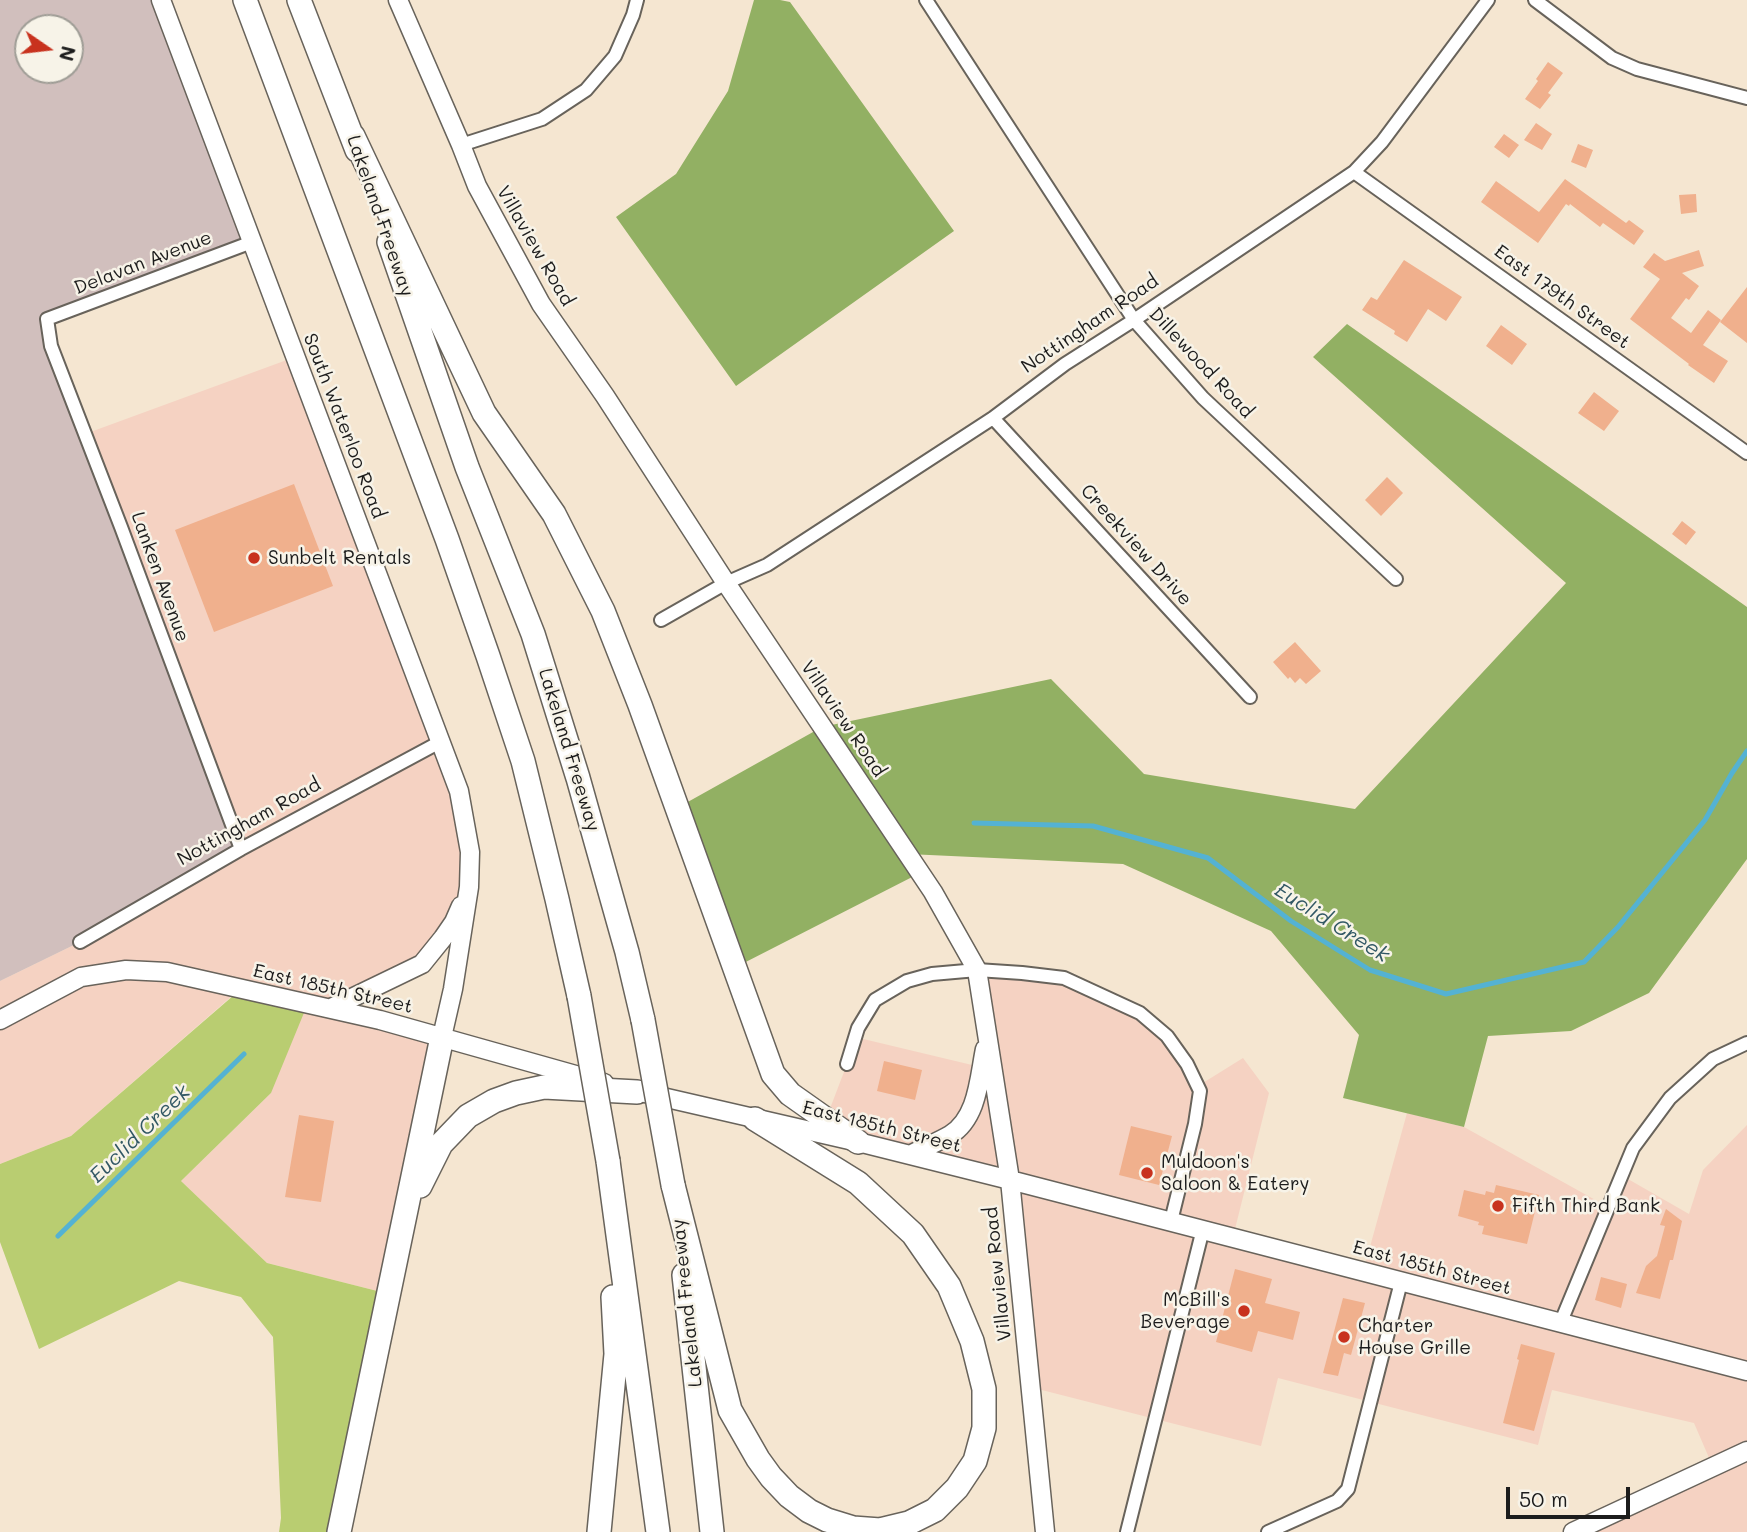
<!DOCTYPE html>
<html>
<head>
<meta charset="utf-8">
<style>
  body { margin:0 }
  #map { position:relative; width:1747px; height:1532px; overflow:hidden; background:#f5e6d1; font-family:Mali,sans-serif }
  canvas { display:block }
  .north { position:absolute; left:14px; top:14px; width:70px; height:70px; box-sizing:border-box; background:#f7f3e8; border:2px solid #9f9d96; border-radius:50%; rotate:104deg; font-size:19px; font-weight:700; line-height:28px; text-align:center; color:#1c1c1c }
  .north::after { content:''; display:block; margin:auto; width:24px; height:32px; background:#c8321e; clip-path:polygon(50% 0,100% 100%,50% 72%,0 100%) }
  .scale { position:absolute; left:1506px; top:1487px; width:124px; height:32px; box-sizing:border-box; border:4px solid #1c1c1c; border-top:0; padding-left:9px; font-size:21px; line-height:24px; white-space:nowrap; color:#1c1c1c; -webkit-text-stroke:5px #f7f3e8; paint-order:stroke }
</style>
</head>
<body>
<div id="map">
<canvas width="1747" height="1532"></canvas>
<div class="north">N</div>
<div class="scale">50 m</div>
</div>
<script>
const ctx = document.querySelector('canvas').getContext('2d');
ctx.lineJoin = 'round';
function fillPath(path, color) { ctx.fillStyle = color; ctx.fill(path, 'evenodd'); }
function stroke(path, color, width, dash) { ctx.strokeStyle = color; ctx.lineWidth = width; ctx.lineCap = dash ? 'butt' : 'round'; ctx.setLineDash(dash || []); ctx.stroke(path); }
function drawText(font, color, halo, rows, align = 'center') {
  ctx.font = font + ' Mali,sans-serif'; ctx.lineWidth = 5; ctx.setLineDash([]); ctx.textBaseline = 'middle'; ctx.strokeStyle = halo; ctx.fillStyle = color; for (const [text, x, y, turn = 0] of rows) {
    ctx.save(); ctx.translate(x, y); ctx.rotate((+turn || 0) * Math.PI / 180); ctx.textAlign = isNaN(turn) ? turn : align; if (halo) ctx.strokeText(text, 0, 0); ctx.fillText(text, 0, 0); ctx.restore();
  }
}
fillPath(new Path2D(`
  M295,357l164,434 10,96 -47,77 -89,44 109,29 -53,257 -122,-31 -86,-82 90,-88 -31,-104 -169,147 -71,28v-183l80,-39 5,-508z
  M977,970l87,8 76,35 27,23 31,50 45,-28 26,35 -36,144 130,35 44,-159 57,14 144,80 13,-32 68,39 14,-44 44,-45v407h-174l140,-65 -19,-44 -142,-33 -14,55 -260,-67 -17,68 -231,-59 -20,-207 -152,-38 -32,-23 21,-55 8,-27 138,33z`), '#f5d2c2');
fillPath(new Path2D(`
  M0,0h161l91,242 -205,77 194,530 -161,93 -80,39zM28,28h42v42h-42z`), '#d1bfbd');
fillPath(new Path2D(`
  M241,989l67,14 -37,90 -90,88 86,82 122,31 -50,238h-60l2,-14 -8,-181 -32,-40 -62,-16 -140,68 -39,-107v-78l71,-28z`), '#b9cd71');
fillPath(new Path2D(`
  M754,0h26l10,2 164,229 -218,155 -120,-169 60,-43 52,-83z
  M1347,324l400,283v252l-98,134 -78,38 -83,5 -24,91 -121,-29 16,-63 -88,-104 -148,-67 -215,-10 12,19 -186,95 -57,-160 145,-81 229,-48 93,95 211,35 211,-226 -253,-226z`), '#92b063');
stroke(new Path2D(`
  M974,823l119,3 115,32 83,63 79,49 76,24 138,-32 34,-35 87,-107 27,-47 15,-22
  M58,1236l186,-182`), '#54b2d3', 5);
fillPath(new Path2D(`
  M1548,62l15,11 -15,20 3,2 -11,14 -15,-10 13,-18 -2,-2z
  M1536,123l16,11 -10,16 -18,-10z
  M1504,134l15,11 -10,13 -15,-11z
  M1578,144l15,6 -7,18 -15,-6z
  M1565,179l61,44 3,-3 15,11 -10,14 -31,-22 -3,4 -30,-23 -1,2 -3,-2 -28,39 -57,-41 15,-21 43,31z
  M1696,194l1,18 -16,2 -2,-19z
  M1699,250l5,16 -22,7 17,13 -10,14 -3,-2 -15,20 20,15 17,-23 13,10 -18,25 25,16 -14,22 -26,-18 1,-1 -59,-45 30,-40 -17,-12 11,-14 11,8z
  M1404,260l58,37 -16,24 -18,-12 -21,33 -13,-8 1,-3 -33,-21 9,-13 6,3z
  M1747,287v56l-27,-21z
  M1501,325l26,19 -15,21 -26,-19z
  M1594,392l25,19 -15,20 -26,-18z
  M1387,477l16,16 -22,23 -16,-16z
  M294,484l39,102 -119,46 -39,-102z
  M1682,521l14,11 -10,13 -14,-11z
  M1295,642l26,29 -15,13 -6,-6 -5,5 -5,-6 -2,2 -15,-17z
  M884,1061l38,9 -7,30 -38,-9z
  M299,1115l35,6 -13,81 -36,-5z
  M1131,1126l41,10 -13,49 -40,-10z
  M1496,1185l43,10 -12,49 -45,-10 2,-8 -6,-1 1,-3 -21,-6 6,-26 21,5 1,-4 8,2z
  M1666,1209l16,12 -9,39h-3l-10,39 -24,-6 10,-27 11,-10 8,-30 -5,-1z
  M1235,1269l37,10 -7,24 35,9 -7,28 -35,-9 -6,21 -36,-10z
  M1601,1277l26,7 -6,24 -26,-8z
  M1343,1298l22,5 -14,52 -7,-2 -6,23 -15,-3z
  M1521,1344l34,9 -21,78 -31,-8 16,-63 -2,-1z`), '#f0b08d');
const street = new Path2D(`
  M926,0l208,320 69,78 193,181
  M1535,0l77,58 25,11 110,29
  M461,145l81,-26 44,-29 29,-34 18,-41 4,-15
  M1354,172l393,281
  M993,418l257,279
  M661,620l65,-37 41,-18 226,-147 72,-54 69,-44 220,-148 28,-30 106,-142
  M241,849l-120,-322 -70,-181 -4,-27 205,-77
  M80,942l161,-93 199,-107
  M847,1064l11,-36 17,-28 32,-19 25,-7 45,-4 45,3 42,5 76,35 27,23 20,28 13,27 -5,33 -24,97
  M1560,1324l73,-176 37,-50 43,-39 34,-16
  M1127,1532l76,-303
  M1268,1532l69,-31 11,-12 53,-207`);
const secondary = new Path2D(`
  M161,0l298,791 11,61 -1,35 -16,102 -11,48
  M398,0l63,145 16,41 64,118 64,92 121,187 207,309 44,78 33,210 35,352
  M331,1008l91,-44 21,-26 11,-16 7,-16
  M0,1020l81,-43 45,-7 41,2 213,48 224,63
  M645,1093l213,49 152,38 737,191
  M910,1155c13,-7 28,-13 40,-20 28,-17 29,-57 35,-86
  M1573,1532l174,-81`);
const highway = new Path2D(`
  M245,0l202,539 41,117 35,105 34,138 22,97
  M299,0l58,150
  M353,136l131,277 70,101 49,97 37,94 133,369 17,20 68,48
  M389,242l78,225 66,167 45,144 49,174 16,68
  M608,1161l50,371
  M673,1185l57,225 28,49 13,18 18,19 20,15 18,9 26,8 27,2 29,-7 26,-13 22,-22 18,-27 9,-33v-39l-12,-48 -23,-55 -36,-52 -55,-51 -103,-64
  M420,1186l21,-42 27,-28 26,-15 22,-8 28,-6 93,5
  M684,1275l28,257
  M339,1532l103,-495
  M599,1532l17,-178 -3,-57`);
stroke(street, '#68635b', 16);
stroke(secondary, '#68635b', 21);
stroke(highway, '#68635b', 26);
stroke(street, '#fff', 12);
stroke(secondary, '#fff', 18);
stroke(highway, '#fff', 23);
const highwayBridge = new Path2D(`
  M579,996l29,165
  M643,1020l30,165`);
stroke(highwayBridge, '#68635b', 26, []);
stroke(highwayBridge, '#fff', 23);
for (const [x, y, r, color] of [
  [254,558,7,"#c8321e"],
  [1147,1173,7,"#c8321e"],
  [1498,1206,7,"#c8321e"],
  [1244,1311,7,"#c8321e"],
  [1344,1337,7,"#c8321e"]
]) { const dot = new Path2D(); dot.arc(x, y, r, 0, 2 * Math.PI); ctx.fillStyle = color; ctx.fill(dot); stroke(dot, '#f7f3e8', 2.5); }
drawText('19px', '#1c1c1c', '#f7f3e8', [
  ["Lakeland Freeway",380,216,71],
  ["Villaview Road",535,246,60],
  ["Delavan Avenue",143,263,-21],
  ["East 179th Street",1562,297,36],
  ["Nottingham Road",1090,324,-34],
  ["Dillewood Road",1201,363,47],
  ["South Waterloo Road",344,426,69],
  ["Creekview Drive",1136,545,48],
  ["Lanken Avenue",160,577,70],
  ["Villaview Road",843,719,56],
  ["Lakeland Freeway",569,750,73],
  ["Nottingham Road",249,822,-29],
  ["East 185th Street",333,989,13],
  ["East 185th Street",882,1127,14],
  ["East 185th Street",1432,1268,15],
  ["Villaview Road",998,1274,-96],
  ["Lakeland Freeway",687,1303,-96]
]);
drawText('19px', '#1c1c1c', '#f7f3e8', [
  ["Sunbelt Rentals",268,558],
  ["Muldoon's",1161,1162],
  ["Saloon & Eatery",1161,1184],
  ["Fifth Third Bank",1512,1206],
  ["McBill's",1230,1300,"right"],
  ["Beverage",1230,1322,"right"],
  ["Charter",1358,1326],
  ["House Grille",1358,1348]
], 'left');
drawText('italic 21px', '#325865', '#f7f3e8', [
  ["Euclid Creek",1332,923,32],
  ["Euclid Creek",140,1134,-44]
]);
</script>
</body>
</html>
